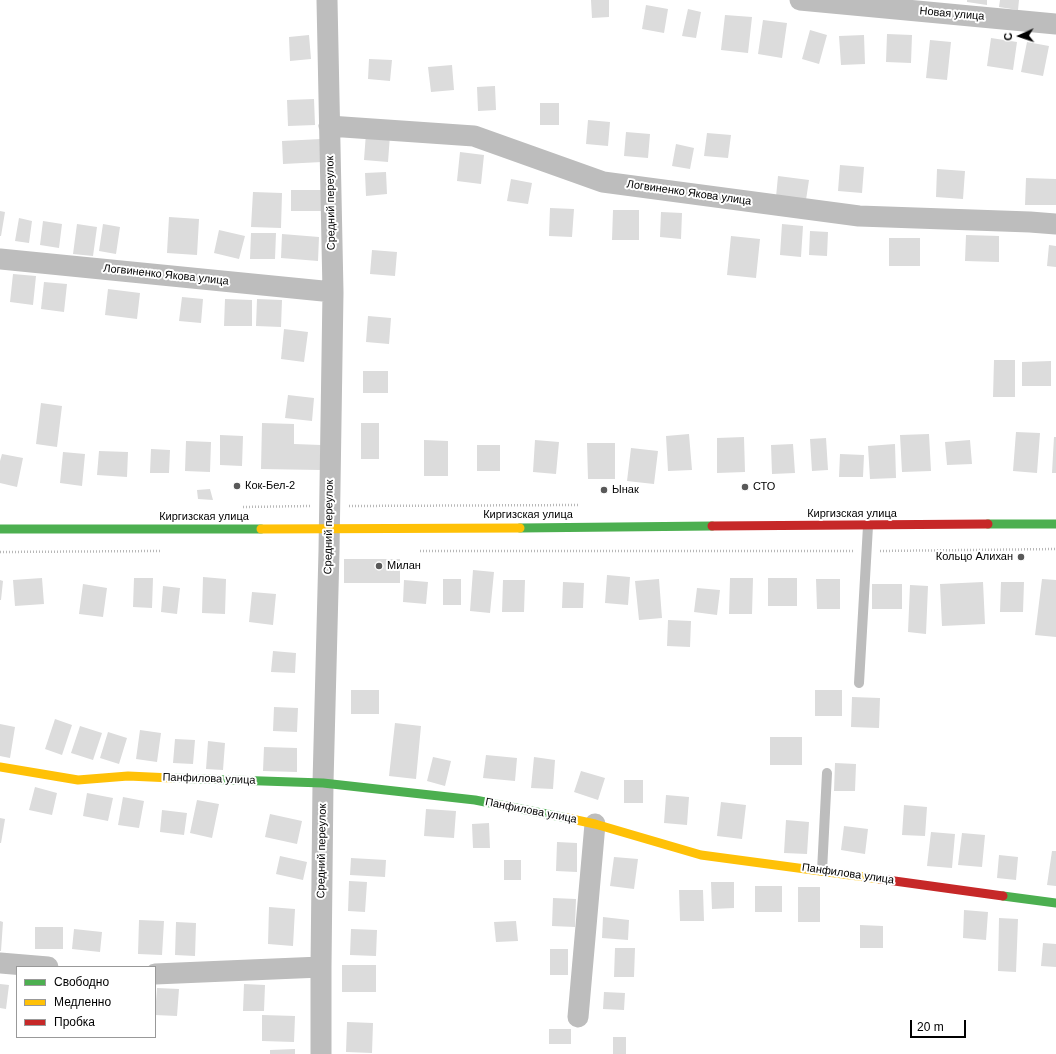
<!DOCTYPE html>
<html>
<head>
<meta charset="utf-8">
<style>
  body { margin:0 }
  #map { position:relative; width:1056px; height:1054px; overflow:hidden; background:#fff; font-family:Arial,sans-serif }
  canvas { display:block }
  .legend { position:absolute; left:16px; top:966px; width:140px; height:72px; box-sizing:border-box; background:#fff; border:1px solid #999; margin:0; padding:5px 7px; list-style:none; font-size:12px; color:#000 }
  .legend li { display:flex; align-items:center; gap:8px; height:20px }
  .legend b { width:20px; border:1px solid #999 }
  .north { position:absolute; left:1000px; top:16px; width:40px; height:40px; -webkit-text-stroke:3px #fff; paint-order:stroke; rotate:267deg; font-size:11px; font-weight:700; line-height:16px; text-align:center; color:#000 }
  .north::after { content:''; display:block; margin:auto; width:14px; height:18px; background:#000; clip-path:polygon(50% 0,100% 100%,50% 72%,0 100%) }
  .scale { position:absolute; left:910px; top:1020px; width:56px; height:18px; box-sizing:border-box; border:2px solid #000; border-top:0; padding-left:5px; font-size:12px; line-height:14px; white-space:nowrap; color:#000; -webkit-text-stroke:3px #fff; paint-order:stroke }
</style>
</head>
<body>
<div id="map">
<canvas width="1056" height="1054"></canvas>
<ul class="legend">
<li><b style="height:5px;background:#4caf50"></b>Свободно</li>
<li><b style="height:5px;background:#ffc107"></b>Медленно</li>
<li><b style="height:5px;background:#c62828"></b>Пробка</li>
</ul>
<div class="north">С</div>
<div class="scale">20 m</div>
</div>
<script>
const ctx = document.querySelector('canvas').getContext('2d');
ctx.lineJoin = 'round';
function fillPath(path, color) { ctx.fillStyle = color; ctx.fill(path, 'evenodd'); }
function stroke(path, color, width, dash) { ctx.strokeStyle = color; ctx.lineWidth = width; ctx.lineCap = dash ? 'butt' : 'round'; ctx.setLineDash(dash || []); ctx.stroke(path); }
function drawText(font, color, halo, rows, align = 'center') {
  ctx.font = font + ' Arial,sans-serif'; ctx.lineWidth = 4; ctx.setLineDash([]); ctx.textBaseline = 'middle'; ctx.strokeStyle = halo; ctx.fillStyle = color; for (const [text, x, y, turn = 0] of rows) {
    ctx.save(); ctx.translate(x, y); ctx.rotate((+turn || 0) * Math.PI / 180); ctx.textAlign = isNaN(turn) ? turn : align; if (halo) ctx.strokeText(text, 0, 0); ctx.fillText(text, 0, 0); ctx.restore();
  }
}
fillPath(new Path2D(`
  M591,0h18v17l-17,1z
  M967,0h20v5l-20,-3z
  M1000,0h19l-1,10 -19,-3z
  M646,5l22,4 -4,24 -22,-4z
  M688,9l13,3 -5,26 -14,-2z
  M725,15l27,2 -4,36 -27,-3z
  M763,20l24,3 -5,35 -24,-4z
  M810,30l17,5 -8,29 -17,-5z
  M887,34l25,1 -1,28 -25,-1z
  M309,35l2,24 -21,2 -1,-24z
  M864,35l1,29 -24,1 -2,-29z
  M991,38l26,4 -4,28 -26,-4z
  M930,40l21,2 -4,38 -21,-2z
  M1027,42l22,4 -6,30 -22,-4z
  M369,59l23,1 -2,21 -22,-2z
  M452,65l2,25 -23,2 -3,-25z
  M495,86l1,24 -18,1 -1,-24z
  M314,99l1,26 -27,1 -1,-26z
  M540,103h19v22h-19z
  M588,120l22,2 -2,24 -22,-2z
  M626,132l24,2 -2,24 -24,-2z
  M366,133l24,2 -2,27 -24,-2z
  M707,133l24,2 -3,23 -24,-2z
  M321,139l1,23 -39,2 -1,-23z
  M676,144l18,4 -4,21 -18,-3z
  M460,152l24,3 -3,29 -24,-3z
  M840,165l24,2 -2,26 -24,-2z
  M937,169l28,2 -2,28 -27,-2z
  M386,172l1,22 -21,2 -1,-23z
  M778,176l31,4 -3,20 -30,-3z
  M1026,178l30,1v26h-31z
  M511,179l21,4 -4,21 -21,-3z
  M291,190h31v21h-31z
  M253,192l29,1 -1,35 -30,-1z
  M550,208l24,1 -2,28 -23,-1z
  M613,210h26v30h-27z
  M0,211l5,1 -4,24h-1z
  M661,212l21,1 -1,26 -21,-2z
  M169,217l30,2 -2,36 -30,-2z
  M19,218l13,3 -3,22 -14,-2z
  M43,221l19,3 -3,24 -19,-3z
  M77,224l20,3 -4,29 -20,-2z
  M103,224l17,3 -4,27 -17,-3z
  M782,224l21,2 -2,31 -21,-2z
  M219,230l26,6 -6,23 -25,-6z
  M810,231l18,1 -1,24 -18,-1z
  M251,233h25l-1,26h-25z
  M282,234l37,3 -1,24 -37,-3z
  M966,235l33,1v26l-34,-1z
  M731,236l29,3 -4,39 -29,-3z
  M889,238h31v28h-31z
  M1049,245l7,1v21l-9,-1z
  M372,250l25,2 -2,24 -25,-2z
  M13,274l23,2 -3,29 -23,-3z
  M44,282l23,2 -3,28 -23,-3z
  M108,289l32,4 -3,26 -32,-4z
  M182,297l21,2 -2,24 -22,-2z
  M225,299l27,1v26h-28z
  M257,299l25,1 -1,27 -25,-1z
  M368,316l23,2 -2,26 -23,-2z
  M284,329l24,3 -4,30 -23,-3z
  M994,360h21v37h-22z
  M1051,361v25h-29v-24z
  M363,371h25v22h-25z
  M288,395l26,3 -2,23 -27,-3z
  M41,403l21,3 -5,41 -21,-3z
  M262,423l32,1v20l27,1v25l-60,-1z
  M361,423h18v36h-18z
  M1016,432l24,1 -3,40 -24,-2z
  M689,434l3,36 -24,1 -2,-35z
  M929,434l2,37 -29,1 -2,-37z
  M220,435l23,1 -1,30 -22,-1z
  M744,437l1,35 -28,1v-35z
  M1054,437h2v36h-4z
  M826,438l2,32 -16,1 -2,-32z
  M424,440l24,1v35h-24z
  M535,440l24,2 -3,32 -23,-2z
  M970,440l2,24 -25,1 -2,-23z
  M186,441l25,1 -1,30 -25,-1z
  M587,443h28v36h-27z
  M793,444l2,29 -23,1 -1,-29z
  M895,444l1,34 -26,1 -2,-33z
  M477,445h23v26h-23z
  M631,448l27,3 -4,33 -27,-3z
  M151,449l19,1 -1,23h-19z
  M99,451l29,1 -1,25 -30,-2z
  M63,452l22,2 -3,32 -22,-3z
  M2,454l21,4 -6,29 -17,-4v-22z
  M840,454l24,1 -1,22h-24z
  M210,489l3,11 -15,-1 -1,-9z
  M344,559h56v24h-56z
  M473,570l21,2 -4,41 -20,-2z
  M607,575l23,2 -2,28 -23,-2z
  M203,577l23,2 -1,35 -23,-1z
  M42,578l2,26 -29,2 -2,-26z
  M134,578h19l-1,30 -19,-1z
  M730,578h23l-1,36h-23z
  M768,578h29v28h-29z
  M443,579h18v26h-18z
  M659,579l3,39 -23,2 -4,-39z
  M816,579h24v30h-23z
  M1042,579l14,1v57l-21,-2z
  M0,580l3,1 -2,19h-1z
  M404,580l24,2 -2,22 -23,-2z
  M503,580h22l-1,32h-22z
  M563,582l21,1 -1,25h-21z
  M983,582l2,42 -43,2 -2,-42z
  M1001,582h23l-1,30h-23z
  M83,584l24,4 -4,29 -24,-3z
  M872,584h30v25h-30z
  M910,585l18,1 -2,48 -18,-2z
  M163,586l17,2 -3,26 -16,-2z
  M697,588l23,2 -3,25 -23,-3z
  M252,592l24,2 -3,31 -24,-3z
  M668,620l23,1 -1,26 -23,-1z
  M273,651l23,2 -1,20 -24,-1z
  M351,690h28v24h-28z
  M815,690h27v26h-27z
  M852,697l28,1 -1,30 -28,-1z
  M274,707l24,1 -1,24 -24,-1z
  M55,719l17,6 -10,30 -17,-6z
  M395,723l26,3 -5,53 -27,-3z
  M0,724l15,3 -5,31 -10,-2z
  M80,726l22,7 -9,27 -22,-7z
  M140,730l21,3 -4,29 -21,-3z
  M108,732l19,6 -8,26 -19,-6z
  M770,737h32v28h-32z
  M175,739l20,1 -2,24 -20,-1z
  M208,741l17,2 -2,27 -17,-1z
  M264,747l33,1v24l-34,-1z
  M486,755l31,3 -2,23 -32,-3z
  M433,757l18,4 -6,25 -18,-5z
  M534,757l21,3 -2,29 -22,-1z
  M835,763l21,1 -1,27h-21z
  M581,771l24,7 -7,22 -24,-8z
  M624,780h19v23h-19z
  M35,787l22,6 -5,22 -23,-5z
  M87,793l26,5 -5,23 -25,-5z
  M666,795l23,2 -2,28 -23,-2z
  M123,797l21,4 -5,27 -21,-3z
  M197,800l22,4 -7,34 -22,-5z
  M721,802l25,3 -4,34 -25,-3z
  M904,805l23,2 -2,29 -23,-1z
  M426,809l30,2 -2,27 -30,-2z
  M162,810l25,3 -3,22 -24,-3z
  M270,814l32,7 -5,23 -32,-7z
  M0,818l5,1 -4,24h-1z
  M786,820l23,2 -2,32 -23,-1z
  M489,823l1,25h-17l-1,-24z
  M844,826l24,3 -3,25 -24,-4z
  M931,832l24,2 -3,34 -25,-2z
  M962,833l23,2 -3,32 -24,-2z
  M557,842l20,1v29l-21,-1z
  M1052,851h4v35l-9,-1z
  M999,855l19,2 -2,23 -19,-2z
  M280,856l27,6 -4,18 -27,-6z
  M614,857l24,2 -4,30 -24,-3z
  M351,858l35,2 -1,17 -35,-2z
  M504,860h17v20h-17z
  M349,881l18,1 -2,30 -17,-1z
  M711,882h23v26l-22,1z
  M755,886h27v26h-27z
  M798,887h22v35h-22z
  M679,890h24l1,31h-24z
  M553,898l23,1 -1,28 -23,-1z
  M269,907l26,2 -2,37 -25,-2z
  M964,910l24,2 -2,28 -23,-2z
  M603,917l26,3 -1,20 -26,-2z
  M999,918l19,1 -2,53 -18,-1z
  M139,920l25,1 -2,34 -24,-1z
  M0,921l3,1 -2,29h-1z
  M516,921l2,20 -22,1 -2,-20z
  M176,922l20,1 -1,33 -20,-1z
  M860,925l23,1v22h-23z
  M35,927h28v22h-28z
  M74,929l28,3 -2,20 -28,-3z
  M351,929l26,1 -1,26 -26,-1z
  M1043,943l13,1v23l-15,-1z
  M615,948h20l-1,29h-20z
  M550,949h18v26h-18z
  M342,965h34v27h-34z
  M0,984l9,1 -3,24 -6,-1z
  M244,984l21,1 -1,26h-21z
  M157,988l22,1 -2,27 -22,-1z
  M604,992l21,1 -1,17 -21,-1z
  M262,1015l33,1 -1,26 -32,-1z
  M347,1022l26,1 -1,30 -26,-1z
  M549,1029h22v15h-22z
  M613,1037h13v17h-13z
  M295,1049v5h-25v-4z`), '#dcdcdc');
stroke(new Path2D(`
  M349,506l231,-1
  M243,507l67,-1
  M420,551h433
  M880,551l176,-2
  M0,552l161,-1`), '#b8b8b8', 2.5, [1, 2]);
stroke(new Path2D(`
  M859,683l9,-157
  M822,871l5,-98`), '#bdbdbd', 10);
stroke(new Path2D(`
  M800,0l256,24
  M329,126l145,10 129,46 256,34 171,6 26,2
  M0,259l333,33
  M0,963l48,4
  M155,974l166,-7
  M578,1017l17,-193
  M321,1054v-87l2,-184 6,-232 4,-259 -6,-292`), '#bdbdbd', 21);
stroke(new Path2D(`
  M988,524h68
  M520,528l192,-2
  M0,529h261
  M172,778l151,5 152,17 92,18
  M1003,896l53,7`), '#4caf50', 9);
stroke(new Path2D(`
  M261,529l259,-1
  M0,767l78,13 50,-4 44,2
  M567,818l28,6 106,31 179,24`), '#ffc107', 9);
stroke(new Path2D(`
  M712,526l276,-2
  M880,879l123,17`), '#c62828', 9);
for (const [x, y, r, color] of [
  [237,486,4,"#595959"],
  [745,487,4,"#595959"],
  [604,490,4,"#595959"],
  [1021,557,4,"#595959"],
  [379,566,4,"#595959"]
]) { const dot = new Path2D(); dot.arc(x, y, r, 0, 2 * Math.PI); ctx.fillStyle = color; ctx.fill(dot); stroke(dot, '#fff', 1.5); }
drawText('11px', '#000', '#fff', [
  ["Новая улица",952,14,5],
  ["Логвиненко Якова улица",689,193,8],
  ["Средний переулок",331,203,-91],
  ["Логвиненко Якова улица",166,275,6],
  ["Киргизская улица",852,514],
  ["Киргизская улица",528,515],
  ["Киргизская улица",204,517],
  ["Средний переулок",329,527,-89],
  ["Панфилова улица",209,779,2],
  ["Панфилова улица",531,811,11],
  ["Средний переулок",322,851,-89],
  ["Панфилова улица",848,874,8]
]);
drawText('11px', '#000', '#fff', [
  ["Кок-Бел-2",245,486],
  ["СТО",753,487],
  ["Ынак",612,490],
  ["Кольцо Алихан",1013,557,"right"],
  ["Милан",387,566]
], 'left');
</script>
</body>
</html>
